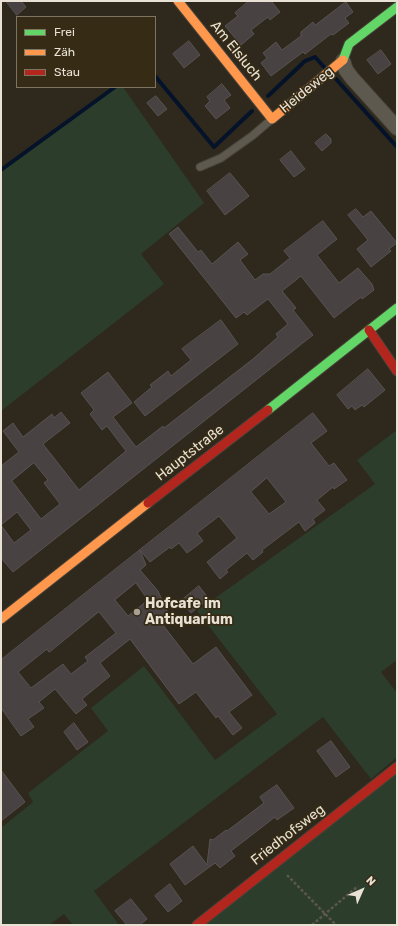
<!DOCTYPE html>
<html>
<head>
<meta charset="utf-8">
<style>
  body { margin:0 }
  #map { position:relative; width:398px; height:926px; overflow:hidden; background:#2e281d; font-family:Rubik,sans-serif }
  canvas { display:block }
  .frame { position:absolute; inset:0; border:2px solid #e8e1d4; pointer-events:none }
  .legend { position:absolute; left:16px; top:16px; width:140px; height:72px; box-sizing:border-box; background:#362b15; border:1px solid #7d7461; margin:0; padding:5px 7px; list-style:none; font-size:12px; color:#e8e1d4 }
  .legend li { display:flex; align-items:center; gap:8px; height:20px }
  .legend b { width:20px; border:1px solid #7d7461 }
  .north { position:absolute; left:342px; top:870px; width:40px; height:40px; -webkit-text-stroke:3px #362b15; paint-order:stroke; rotate:45deg; font-size:11px; font-weight:700; line-height:16px; text-align:center; color:#e8e1d4 }
  .north::after { content:''; display:block; margin:auto; width:14px; height:18px; background:#e8e1d4; clip-path:polygon(50% 0,100% 100%,50% 72%,0 100%) }
</style>
</head>
<body>
<div id="map">
<canvas width="398" height="926"></canvas>
<div class="frame"></div>
<ul class="legend">
<li><b style="height:5px;background:#63d668"></b>Frei</li>
<li><b style="height:5px;background:#ff974d"></b>Zäh</li>
<li><b style="height:5px;background:#b3261e"></b>Stau</li>
</ul>
<div class="north">N</div>
</div>
<script>
const ctx = document.querySelector('canvas').getContext('2d');
ctx.lineJoin = 'round';
function fillPath(path, color) { ctx.fillStyle = color; ctx.fill(path, 'evenodd'); }
function stroke(path, color, width, dash) { ctx.strokeStyle = color; ctx.lineWidth = width; ctx.lineCap = dash ? 'butt' : 'round'; ctx.setLineDash(dash || []); ctx.stroke(path); }
function drawText(font, color, halo, rows, align = 'center') {
  ctx.font = font + ' Rubik,sans-serif'; ctx.lineWidth = 3.5; ctx.setLineDash([]); ctx.textBaseline = 'middle'; ctx.strokeStyle = halo; ctx.fillStyle = color; for (const [text, x, y, turn = 0] of rows) {
    ctx.save(); ctx.translate(x, y); ctx.rotate((+turn || 0) * Math.PI / 180); ctx.textAlign = isNaN(turn) ? turn : align; if (halo) ctx.strokeText(text, 0, 0); ctx.fillText(text, 0, 0); ctx.restore();
  }
}
fillPath(new Path2D(`
  M115,87h8l81,116 -63,51 23,30 -163,127v-241z
  M397,430v230l-16,12 16,21v64l-26,22 -48,-62 -229,174 25,34h-46l-9,-11 -15,11h-48v-97l32,-26 -5,-9 80,-62 -17,-23 53,-42 71,94 62,-46 -80,-103 178,-127 -18,-24z
  M397,772v153h-194z`), '#2c3e2b');
stroke(new Path2D(`
  M155,76l59,71 38,-36
  M336,79l61,68
  M268,96l37,-35 10,-4 9,10
  M1,170l114,-83`), '#04132a', 4);
const building = new Path2D(`
  M6,1h15l5,6 -9,8z
  M249,1h22l9,11 -10,8 -2,-3 -17,13 3,4 -13,11 -16,-19 13,-10 -3,-3z
  M346,2l7,10 -8,6 4,5 -16,12 -2,-1 -26,20 -2,-2 -32,24 -10,-13 6,-5 -4,-5 13,-11 6,8 19,-14v-4l12,-10 2,3z
  M189,41l11,14 -16,13 -11,-14z
  M381,50l10,14 -13,10 -11,-14z
  M222,84l9,11 -7,5 6,8 -14,11 -11,-13 5,-5 -3,-4z
  M156,96l11,13 -9,7 -11,-13z
  M326,134l5,5v4l-9,8 -7,-8z
  M291,151l14,18 -11,8 -14,-17z
  M230,173l19,23 -24,19 -18,-24z
  M356,209l7,8 8,-6 26,32 -8,6 2,2 -20,16 -14,-18 11,-9 -20,-25z
  M323,221l14,18 -20,16 22,28 19,-15 14,16 2,6 -12,9 -1,-2 -27,21 -33,-42 -19,15 14,17 -3,2 20,25 -300,237 -12,-14v-33l13,18 17,-13 -14,-18 -16,13v-59l18,-14 -16,-21 10,-8 10,14 29,-23 2,4 7,-6 9,11 -27,21 36,46 47,-39 -19,-25 -5,4 -12,-16 4,-4 -13,-17 27,-21 24,31 -19,14 23,30 27,-21 1,2 89,-69 25,-22 -2,-3 12,-10 -20,-25 -21,16 -3,-3 -8,6 -67,-84 9,-7 20,25 3,-2 11,14 26,-22 10,12 -8,6 15,20 8,-6h7l20,-16 -6,-7zM34,463l14,17 -4,3 16,21 -19,15 -29,-38z
  M221,320l17,24 -93,72 -11,-14 18,-15 -2,-2 18,-14 3,5 20,-16 -9,-11z
  M368,369l17,21 -21,17 -2,-2 -7,5 -3,-4 -4,3 -11,-14z
  M313,413l14,18 -16,12 18,23 5,-3 13,17 -13,9 -1,-2 -16,13 8,10 -12,9 2,4 -10,8 -6,-9 -37,28 1,2 -10,8 -6,-7 -21,17 2,2 -8,7 -13,-17 30,-24 -18,-22 -22,17 6,8 -16,12 -8,-10 -8,6 -1,-2 -20,15 -10,-12zM267,478l19,24 -17,12 -18,-22z
  M140,550l6,15 -6,5 18,21 13,29 -8,5 30,39 23,-17 36,48 -23,17 13,16 -9,7 -15,-19 -2,2 -20,-26 -17,12 -49,-65 -30,24 10,13 -28,23 5,6 -11,9 -21,-25 -16,13 5,6 -16,11 6,8 -13,9 -20,-28v-48zM136,583l12,17 -20,16 -13,-16zM99,612l17,21 -31,24 3,4 -17,13 -8,-10 -32,24 -13,-16 29,-23 2,3z
  M199,586l10,13 -18,14 -10,-12z
  M74,723l14,19 -11,8 -13,-18z
  M331,741l19,26 -14,10 -19,-26z
  M1,770l24,32 -24,19z
  M277,785l17,23 -17,12 -2,-3 -44,34 4,5 -15,12 -5,-5 -30,22 -15,-21 23,-18 14,19 3,-26 3,1 13,-10 1,1 37,-28 -4,-6z
  M170,884l12,17 -14,11 -13,-16z
  M131,899l16,20 -7,6h-13l-12,-14z`);
fillPath(building, '#484342');
stroke(building, '#585352', 1);
const lane = new Path2D(`
  M200,167l21,-9 31,-22 20,-17`);
const street = new Path2D(`
  M343,61l3,9 6,8 45,50`);
const fast = new Path2D(`
  M343,60l6,-16 48,-37
  M268,410l129,-102`);
const slow = new Path2D(`
  M178,1l94,118 71,-59
  M1,619l147,-116`);
const jam = new Path2D(`
  M369,330l28,41
  M148,503l120,-93
  M197,925l200,-158`);
stroke(lane, '#484339', 9);
stroke(street, '#484339', 16);
stroke(fast, '#484339', 11);
stroke(slow, '#484339', 11);
stroke(jam, '#484339', 11);
stroke(new Path2D(`
  M287,875l49,50
  M312,925l46,-39`), '#5b574e', 2.5, [3, 2]);
stroke(lane, '#5d594f', 7);
stroke(street, '#5d594f', 14);
stroke(fast, '#63d668', 9);
stroke(slow, '#ff974d', 9);
stroke(jam, '#b3261e', 9);
for (const [x, y, r, color] of [
  [137,612,4,"#a7a094"]
]) { const dot = new Path2D(); dot.arc(x, y, r, 0, 2 * Math.PI); ctx.fillStyle = color; ctx.fill(dot); stroke(dot, '#362b15', 1.5); }
drawText('14px', '#e8e1d4', '#362b15', [
  ["Am Elsluch",236,51,51],
  ["Heideweg",307,90,-39],
  ["Hauptstraße",190,453,-38],
  ["Friedhofsweg",288,835,-38]
]);
drawText('bold 14px', '#e8e1d4', '#362b15', [
  ["Hofcafe im",145,604],
  ["Antiquarium",145,620]
], 'left');
</script>
</body>
</html>
